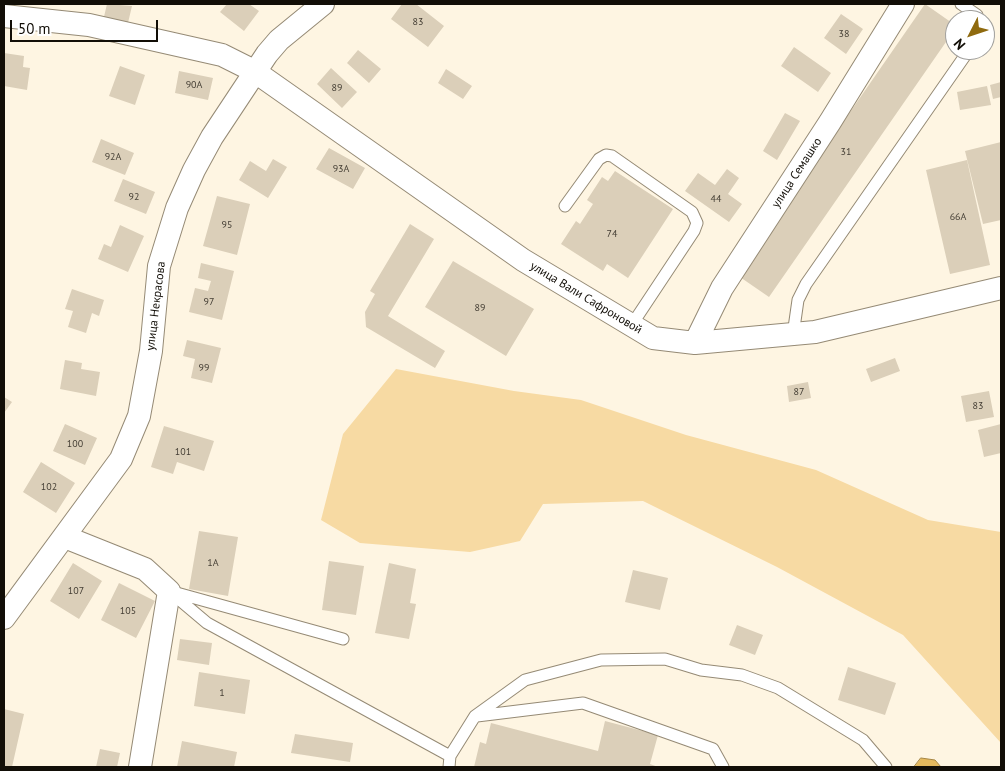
<!DOCTYPE html>
<html>
<head>
<meta charset="utf-8">
<style>
  body { margin:0 }
  #map { position:relative; width:1005px; height:771px; overflow:hidden; background:#fef5e2; font-family:"PT Sans",sans-serif }
  canvas { display:block }
  .frame { position:absolute; inset:0; border:5px solid #120e07; pointer-events:none }
  .north { position:absolute; left:945px; top:10px; width:50px; height:50px; box-sizing:border-box; background:#fff; border:1px solid #a09f9c; border-radius:50%; rotate:229deg; font-size:14px; font-weight:700; line-height:20px; text-align:center; color:#120e07 }
  .north::after { content:''; display:block; margin:auto; width:18px; height:22px; background:#8f6a0e; clip-path:polygon(50% 0,100% 100%,50% 72%,0 100%) }
  .scale { position:absolute; left:10px; top:20px; width:148px; height:22px; box-sizing:border-box; border:2px solid #120e07; border-top:0; padding-left:6px; font-size:15px; line-height:18px; white-space:nowrap; color:#120e07; -webkit-text-stroke:4px #fff; paint-order:stroke }
</style>
</head>
<body>
<div id="map">
<canvas width="1005" height="771"></canvas>
<div class="frame"></div>
<div class="north">N</div>
<div class="scale">50 m</div>
</div>
<script>
const ctx = document.querySelector('canvas').getContext('2d');
ctx.lineJoin = 'round';
function fillPath(path, color) { ctx.fillStyle = color; ctx.fill(path, 'evenodd'); }
function stroke(path, color, width, dash) { ctx.strokeStyle = color; ctx.lineWidth = width; ctx.lineCap = dash ? 'butt' : 'round'; ctx.setLineDash(dash || []); ctx.stroke(path); }
function drawText(font, color, halo, rows, align = 'center') {
  ctx.font = font + ' "PT Sans",sans-serif'; ctx.lineWidth = 4.5; ctx.setLineDash([]); ctx.textBaseline = 'middle'; ctx.strokeStyle = halo; ctx.fillStyle = color; for (const [text, x, y, turn = 0] of rows) {
    ctx.save(); ctx.translate(x, y); ctx.rotate((+turn || 0) * Math.PI / 180); ctx.textAlign = isNaN(turn) ? turn : align; if (halo) ctx.strokeText(text, 0, 0); ctx.fillText(text, 0, 0); ctx.restore();
  }
}
fillPath(new Path2D(`
  M396,369l118,22 67,9 105,35 130,35 112,50 73,12v211l-98,-108 -126,-68 -134,-66 -100,3 -23,37 -50,11 -110,-9 -39,-23 22,-86z`), '#f7daa3');
const water = new Path2D(`
  M921,758l14,2 6,7h-27z`);
fillPath(water, '#e5b95e');
stroke(water, '#a68644', 1);
fillPath(new Path2D(`
  M107,4l25,2 -5,21 -24,-6z
  M227,4h22l10,7 -15,20 -24,-19z
  M402,4h14l28,22 -16,21 -37,-28z
  M925,4l30,21v4l-186,268 -32,-22z
  M841,14l22,15 -17,25 -22,-16z
  M794,47l37,26 -13,19 -37,-26z
  M358,50l23,19 -12,14 -22,-20z
  M4,53l20,3 -1,11 7,1 -3,22 -23,-4z
  M120,66l25,9 -10,30 -26,-9z
  M331,68l26,24 -15,16 -25,-24z
  M446,69l26,17 -9,13 -25,-16z
  M179,71l34,7 -5,22 -33,-7z
  M1001,82v15l-8,2 -3,-14z
  M987,86l4,19 -31,5 -3,-18z
  M785,113l15,8 -23,39 -14,-9z
  M101,139l33,14 -9,22 -33,-13z
  M1001,142v78l-18,4 -18,-73z
  M329,148l36,20 -12,21 -37,-20z
  M273,159l14,8 -19,31 -29,-18 11,-19 16,10z
  M967,160l23,105 -40,9 -24,-104z
  M727,169l12,9 -11,16 14,10 -13,18 -44,-31 13,-18 17,12z
  M615,171l58,38 -45,69 -21,-14 -4,7 -42,-27 15,-23 4,3 13,-20 -6,-4 15,-23 6,4z
  M123,179l32,13 -9,22 -32,-13z
  M217,196l33,8 -13,51 -34,-9z
  M410,224l24,15 -46,77 57,35 -10,17 -69,-41 -1,-15 10,-18 -5,-3z
  M120,225l24,11 -16,36 -30,-13 6,-15 7,3z
  M453,261l81,48 -28,47 -81,-49z
  M201,263l33,8 -12,49 -33,-8 6,-24 13,3 3,-10 -13,-3z
  M72,289l32,11 -5,16 -7,-3 -6,20 -18,-6 5,-16 -8,-2z
  M187,340l34,8 -9,35 -21,-5 4,-19 -12,-3z
  M895,358l5,13 -29,11 -5,-13z
  M65,360l17,3 -1,6 19,3 -4,24 -36,-7z
  M808,382l3,16 -22,4 -2,-16z
  M989,391l5,26 -28,5 -5,-26z
  M4,397l8,5 -8,11z
  M65,424l32,14 -12,27 -32,-14z
  M1001,424v29l-17,4 -6,-27z
  M164,426l50,15 -10,30 -27,-9 -4,12 -22,-7z
  M41,462l34,21 -19,30 -33,-21z
  M199,531l39,6 -10,59 -39,-7z
  M329,561l35,5 -8,49 -34,-5z
  M73,563l29,18 -23,38 -29,-18z
  M389,563l27,6 -6,34 6,1 -7,35 -34,-6z
  M633,570l35,8 -8,32 -35,-8z
  M119,583l36,18 -19,37 -35,-18z
  M737,625l26,10 -8,20 -26,-10z
  M180,639l32,4 -3,22 -32,-5z
  M848,667l48,16 -11,32 -47,-15z
  M199,672l51,8 -5,34 -51,-8z
  M4,709l20,5 -12,53h-8z
  M605,721l53,14 -8,29 8,3h-184l6,-25 6,2 5,-21 107,28z
  M295,734l58,9 -3,19 -59,-9z
  M182,741l55,11 -3,15h-57z
  M100,749l20,4 -3,14h-21z`), '#dbcfb9');
const service = new Path2D(`
  M961,4l16,11 1,5
  M565,206l34,-47 7,-4 6,1 80,56 5,11 -3,8 -63,95
  M793,335l5,-35 8,-16 163,-234
  M169,591l38,32 243,133
  M173,592l170,47
  M477,716l106,-13 130,46 10,18
  M449,767l1,-11 25,-40 50,-36 76,-20 64,-1 36,11 41,5 36,13 85,52 23,27`);
const minor = new Path2D(`
  M4,16l85,9 133,30 32,16 269,189 130,78 42,5 120,-11 186,-44
  M695,343l27,-55 108,-166 73,-118
  M65,537l80,32 24,22 -29,176
  M4,618l117,-159 18,-43 12,-65 8,-85 18,-58 17,-38 18,-33 55,-83 12,-14 44,-36`);
stroke(service, '#958a75', 13);
stroke(minor, '#958a75', 24);
stroke(service, '#fff', 11);
stroke(minor, '#fff', 22);
drawText('10px', '#443e34', null, [
  ["83",418,22],
  ["38",844,34],
  ["90А",194,85],
  ["89",337,88],
  ["31",846,152],
  ["92А",113,157],
  ["93А",341,169],
  ["92",134,197],
  ["44",716,199],
  ["66А",958,217],
  ["95",227,225],
  ["74",612,234],
  ["97",209,302],
  ["89",480,308],
  ["99",204,368],
  ["87",799,392],
  ["83",978,406],
  ["100",75,444],
  ["101",183,452],
  ["102",49,487],
  ["1А",213,563],
  ["107",76,591],
  ["105",128,611],
  ["1",222,693]
]);
drawText('12px', '#120e07', '#fff', [
  ["улица Семашко",797,173,-57],
  ["улица Вали Сафроновой",586,298,31],
  ["улица Некрасова",156,306,-83]
]);
</script>
</body>
</html>
